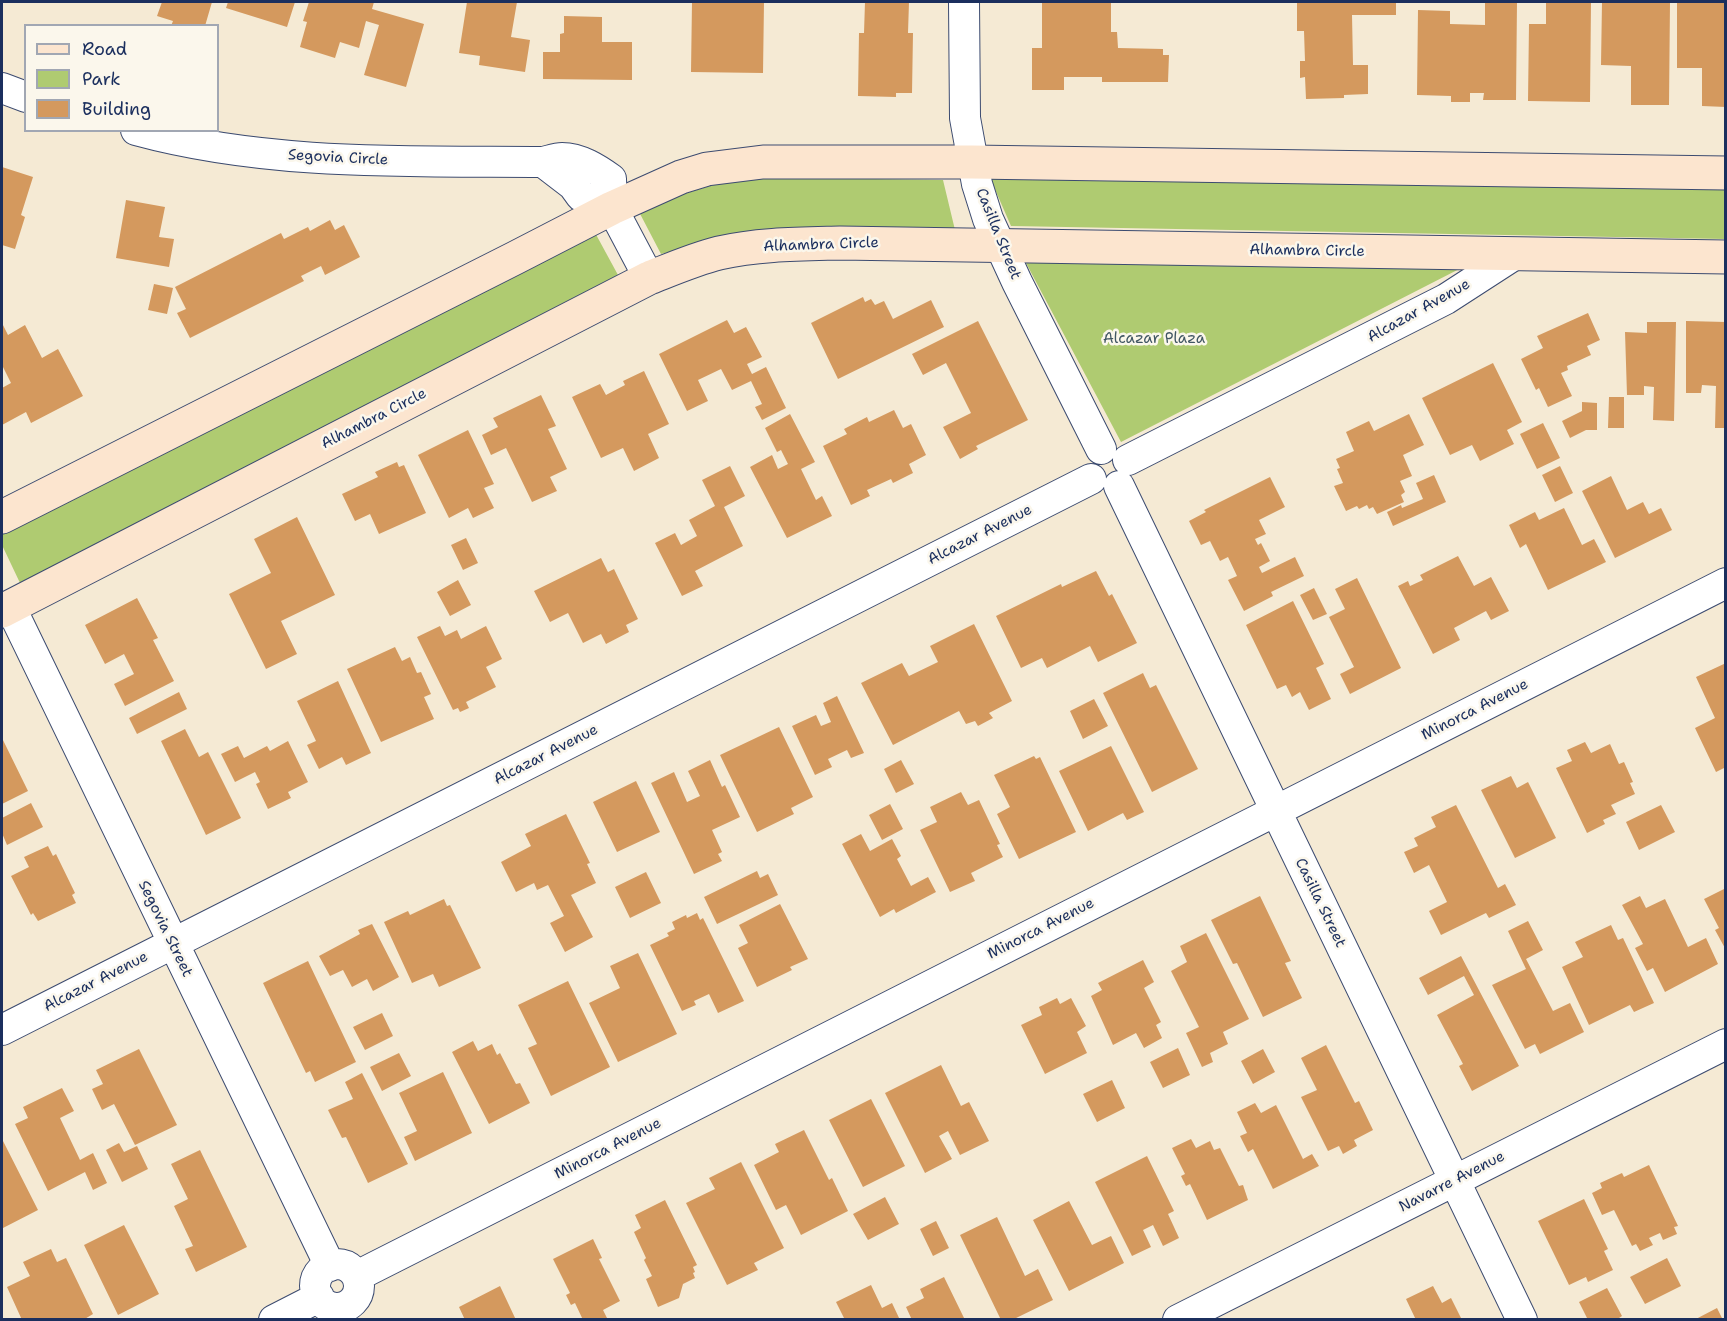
<!DOCTYPE html>
<html>
<head>
<meta charset="utf-8">
<style>
  body { margin:0 }
  #map { position:relative; width:1727px; height:1321px; overflow:hidden; background:#f5ead4; font-family:"Shantell Sans",sans-serif }
  canvas { display:block }
  .frame { position:absolute; inset:0; border:3px solid #1b2f5e; pointer-events:none }
  .legend { position:absolute; left:24px; top:24px; width:195px; height:108px; box-sizing:border-box; background:#fbf7ec; border:2px solid #a1a7b3; margin:0; padding:8px 10px; list-style:none; font-size:18px; color:#1b2f5e }
  .legend li { display:flex; align-items:center; gap:12px; height:30px }
  .legend b { width:30px; border:2px solid #a1a7b3 }
</style>
</head>
<body>
<div id="map">
<canvas width="1727" height="1321"></canvas>
<div class="frame"></div>
<ul class="legend">
<li><b style="height:8px;background:#fce5cf"></b>Road</li>
<li><b style="height:16px;background:#afcb71"></b>Park</li>
<li><b style="height:16px;background:#d4995e"></b>Building</li>
</ul>
</div>
<script>
const ctx = document.querySelector('canvas').getContext('2d');
ctx.lineJoin = 'round';
function fillPath(path, color) { ctx.fillStyle = color; ctx.fill(path, 'evenodd'); }
function stroke(path, color, width, dash) { ctx.strokeStyle = color; ctx.lineWidth = width; ctx.lineCap = dash ? 'butt' : 'round'; ctx.setLineDash(dash || []); ctx.stroke(path); }
function drawText(font, color, halo, rows, align = 'center') {
  ctx.font = font + ' "Shantell Sans",sans-serif'; ctx.lineWidth = 5; ctx.setLineDash([]); ctx.textBaseline = 'middle'; ctx.strokeStyle = halo; ctx.fillStyle = color; for (const [text, x, y, turn = 0] of rows) {
    ctx.save(); ctx.translate(x, y); ctx.rotate((+turn || 0) * Math.PI / 180); ctx.textAlign = isNaN(turn) ? turn : align; if (halo) ctx.strokeText(text, 0, 0); ctx.fillText(text, 0, 0); ctx.restore();
  }
}
fillPath(new Path2D(`
  M740,177l203,3 12,50h-199l-95,24 -24,-46z
  M990,178l735,8v53l-714,-13z
  M593,229l25,46 -598,308 -18,-38v-12z
  M1026,263h445l-350,179z`), '#afcb71');
fillPath(new Path2D(`
  M162,2h50l-7,24h-34l2,-5 -16,-5z
  M228,2h67l-8,25 -61,-19z
  M309,2h65l-2,7 52,15 -18,63 -42,-12 15,-50 -13,-4 -7,27 -19,-6 -5,16 -35,-11 7,-25 -4,-1z
  M467,2h50l-6,35 19,3 -5,32 -46,-7 1,-9 -21,-3z
  M692,2h72l-1,71 -72,-1z
  M865,2h44l-1,31h5l-1,60h-16v4l-38,-1 1,-63h5z
  M1042,2h69v30h6l1,16 45,1v6h6l-1,27h-66v-5h-38v13h-32v-42h10z
  M1297,2h99v13h-44l1,50h15v29l-24,1v3l-38,1 -1,-22 -5,1v-17h5l-1,-30h-7z
  M1485,2h32l-1,98h-33l1,-7h-14v9h-19v-6l-34,-1 1,-85 32,1v13l35,1z
  M1546,2h45l-1,100 -62,-1 1,-77h17z
  M1602,2h68l-1,103h-38v-39l-30,-1z
  M1677,2h49v105l-24,-1v-38h-25z
  M564,16l38,1v25h30v38l-89,-1v-27h17v-18l4,-1z
  M2,167l31,10 -12,38 4,2 -10,32 -13,-4z
  M126,200l39,7 -6,30 15,2 -5,28 -53,-9z
  M330,220l5,10 9,-5 16,32 -35,18 -4,-9 -20,10 3,5 -114,57 -13,-25 9,-4 -11,-22 106,-54 3,6 24,-12 2,4z
  M154,284l19,4 -6,26 -19,-4z
  M863,297l2,5 6,-3 4,6 9,-4 9,18 38,-19 13,27 -106,52 -27,-56z
  M1588,313l12,27 -13,6 4,9 -24,11 1,4 -7,3 11,23 -24,11 -9,-19 -3,2 -15,-31 22,-11 -6,-12z
  M727,320l7,13 12,-6 16,30 -15,7 5,10 14,-7 20,41 -24,12 -7,-13 7,-3 -11,-23 -19,9 -11,-21 -23,11 10,21 -21,10 -28,-57z
  M978,321l50,99 -52,26 2,3 -18,10 -17,-32 28,-14 -25,-50 -23,12 -11,-21z
  M1686,321l40,1v106h-11l1,-42 -14,-1 -1,8h-15z
  M1647,322h29l-2,99 -21,-1 1,-33 -10,-1v9h-17l-2,-63 22,1z
  M2,323l6,12 17,-10 17,33 16,-9 25,47 -52,27 -5,-11 -24,13v-37l9,-5 -9,-18z
  M1493,363l29,59 -15,8 7,14 -34,17 -8,-16 -22,10 -28,-57z
  M644,371l25,53 -21,10 11,24 -25,13 -11,-23 -22,10 -29,-61 28,-13 6,11 19,-10 -2,-4z
  M541,395l15,31 -8,3 19,40 -17,8 7,14 -25,11 -26,-54 -15,7 -9,-20 16,-8 -5,-9z
  M1609,397h15v31h-16z
  M1582,402l15,1v27h-11l-16,8 -8,-17 20,-10z
  M894,410l9,18 8,-4 15,31 -17,9 4,9 -20,10 -2,-4 -24,11 3,6 -19,9 -28,-59 24,-12 -3,-5 23,-12 2,5z
  M790,414l25,48 -14,7 15,31 6,-4 10,20 -45,22 -37,-71 22,-12 6,14 10,-5 -7,-14 -4,2 -12,-24z
  M1409,414l15,31 -21,10 9,21 -12,5 5,11 -4,3 3,7 -27,12 -4,-7 -4,2 -2,-4 -8,4 -2,-3 -11,5 -12,-25 9,-3 -6,-14 3,-1 -4,-9 18,-8 -8,-19 23,-11 5,10z
  M1543,423l17,35 -23,11 -17,-35z
  M468,430l26,54 -10,4 10,20 -21,10 -5,-10 -19,10 -31,-63z
  M397,462l2,5 5,-2 22,48 -47,21 -9,-20 -15,7 -13,-27 36,-17 -3,-5z
  M730,466l15,30 -21,11 19,39 -48,25 8,15 -21,10 -27,-53 20,-10 6,12 16,-9 -8,-16 26,-14 -13,-26z
  M1560,466l13,27 -18,9 -13,-27z
  M1434,475l12,27 -53,24 -6,-14 14,-7 1,3 21,-9 -7,-16z
  M1611,476l16,34 16,-8 6,12 12,-6 11,22 -57,28 -33,-67z
  M1270,477l15,30 -26,13 7,14 -11,5 3,6 3,-2 9,18 -11,6 3,6 33,-16 9,19 -33,16 2,4 -29,15 -16,-31 9,-4 -9,-19 -8,4 -10,-20 -9,4 -12,-24 17,-9 -2,-2z
  M1564,508l18,37 12,-6 12,23 -58,28 -22,-46 -6,4 -11,-23 26,-13 4,8z
  M297,517l38,78 -54,26 16,33 -31,15 -37,-75 42,-21 -17,-34z
  M466,538l12,25 -15,7 -12,-25z
  M1458,556l16,30 17,-9 18,34 -18,9 -5,-9 -32,17 6,12 -27,14 -35,-68 10,-5 2,5 13,-6 -3,-5z
  M601,558l7,14 6,-3 24,50 -12,6 3,7 -23,12 -5,-10 -18,9 -15,-30 -18,9 -16,-31z
  M1096,571l13,25 3,-2 25,49 -39,19 -8,-16 -43,22 -5,-10 -21,10 -25,-52 65,-32 1,3z
  M1357,578l44,90 -51,26 -10,-20 14,-7 -25,-50 16,-8 -10,-20z
  M458,580l13,25 -21,11 -13,-24z
  M1314,588l13,26 -14,6 -13,-25z
  M137,598l21,40 -5,2 21,41 -49,25 -11,-22 20,-10 -10,-20 -19,10 -20,-39z
  M1293,601l31,63 -8,4 15,31 -22,11 -9,-18 -8,5 -6,-12 -9,4 -31,-64z
  M974,624l38,77 -23,12 4,5 -15,8 -3,-5 -9,3 -7,-13 -66,34 -32,-62 41,-20 7,13 29,-14 -8,-16z
  M440,626l5,10 12,-6 4,9 25,-13 16,33 -16,8 10,20 -30,15 3,6 -9,4 -2,-4 -5,2 -36,-73z
  M395,647l7,14 8,-4 7,16 4,-1 10,22 -7,3 10,22 -53,23 -34,-73z
  M1726,663v104l-10,5 -21,-44 20,-10 -19,-41z
  M1143,673l7,15 6,-3 42,84 -46,23 -49,-99z
  M338,681l33,72 -25,12 -4,-8 -23,12 -12,-24 9,-4 -19,-40z
  M179,692l8,17 -50,25 -8,-16z
  M837,696l27,57 -13,5 -4,-8 -19,9 4,8 -17,8 -23,-49 24,-11 5,11 10,-4 -8,-19z
  M1094,699l14,27 -25,13 -13,-28z
  M779,727l34,70 -22,11 3,6 -37,18 -37,-77z
  M185,729l14,28 9,-5 33,66 -35,17 -45,-94z
  M2,738l26,53 -26,13z
  M288,741l20,41 -20,10 3,6 -23,11 -12,-25 4,-2 -5,-10 -20,10 -14,-28 17,-8 6,12 23,-12 3,5z
  M1585,742l6,11 19,-9 9,20 5,-2 9,20 -3,1 5,11 -24,11 5,9 -13,6 2,4 -18,9 -31,-65 16,-7 -5,-11z
  M1111,746l33,66 -17,8 -4,-7 -35,18 -29,-60z
  M1034,756l2,3 4,-2 36,75 -57,27 -22,-45 13,-7 -16,-32z
  M710,760l12,27 3,-2 15,32 -28,13 10,22 -4,2 4,7 -28,13 -43,-91 23,-11 13,30 13,-6 -12,-25z
  M901,760l13,24 -18,9 -12,-24z
  M1511,776l6,12 11,-6 28,56 -41,20 -34,-68z
  M636,781l24,51 -43,20 -24,-50z
  M961,792l7,13 11,-5 21,44 -3,1 6,12 -32,16 4,8 -25,11 -30,-62 17,-8 -7,-15z
  M31,803l12,24 -36,18 -5,-12v-15z
  M890,804l13,25 -21,11 -13,-25z
  M1456,805l42,83 7,-4 11,21 -27,13 -3,-5 -45,22 -12,-24 18,-9 -18,-37 -15,8 -10,-21 14,-6 -4,-8 22,-11 -5,-10z
  M1661,805l14,27 -36,18 -13,-28z
  M566,814l24,49 -3,1 9,19 -25,12 22,42 -28,15 -15,-29 14,-7 -16,-31 -11,5 -3,-7 -18,9 -15,-30 30,-16 -6,-12z
  M861,834l9,17 22,-12 9,17 -4,3 14,27 17,-9 8,15 -40,21 -2,-4 -14,8 -38,-73z
  M48,846l5,10 3,-2 19,39 -3,2 4,8 -38,18 -5,-8 -2,2 -20,-39 18,-9 -5,-10z
  M757,871l3,7 8,-4 10,21 -61,29 -13,-27z
  M646,872l15,31 -31,15 -15,-31z
  M1726,888v62l-11,-20 4,-2 -15,-29z
  M1260,896l31,65 -6,2 17,35 -39,19 -26,-54 -4,1 -22,-44z
  M1640,896l6,12 19,-9 23,48 18,-9 12,26 -53,28 -12,-24 -6,3 -12,-23 8,-4 -21,-39z
  M444,899l3,7 3,-1 31,63 -42,19 -6,-13 -21,9 -28,-61 24,-11 2,4z
  M780,904l28,55 -18,8 2,3 -35,17 -19,-39 10,-5 -9,-18z
  M697,913l3,7 3,-2 41,83 -26,12 -9,-19 -15,7 2,4 -14,6 -32,-66 19,-9 -2,-3 8,-4 -3,-7 14,-7 1,3z
  M1528,921l15,29 -17,9 27,52 17,-8 14,29 -44,22 -5,-10 -10,5 -33,-64 34,-16 -18,-38z
  M372,924l27,53 -26,14 -6,-12 -15,8 -9,-17 -13,6 -11,-20 41,-22 -2,-4z
  M1611,925l7,15 5,-2 31,65 -20,9 -4,-7 -41,20 -27,-58 21,-10 -8,-15z
  M1206,933l43,86 -26,13 5,12 -18,9 3,9 -11,5 -16,-34 13,-6 -28,-56 16,-9 -7,-16z
  M638,953l39,81 -59,28 -29,-59 31,-15 -10,-22z
  M1461,956l58,110 -47,25 -13,-25 4,-2 -26,-49 37,-20 -10,-19 -36,19 -9,-17z
  M1143,960l11,22 -10,6 17,34 -5,3 6,13 -18,10 -8,-15 -23,12 -22,-49 11,-6 -4,-7z
  M308,961l48,101 -41,20 -5,-11 -4,2 -43,-90z
  M568,981l42,86 -59,29 -23,-48 9,-4 -19,-39z
  M1057,998l3,6 11,-6 15,28 -9,6 10,21 -42,21 -24,-49 21,-10 -3,-8z
  M382,1013l11,23 -28,14 -12,-23z
  M473,1041l5,10 14,-7 5,11 3,-2 16,31 4,-1 10,20 -41,21 -37,-72z
  M1326,1045l29,58 4,-2 14,29 -19,10 3,6 -14,8 -4,-8 -11,5 -27,-54 16,-7 -16,-32z
  M1178,1048l12,27 -27,13 -13,-26z
  M139,1049l38,76 -42,20 -21,-41 -12,6 -10,-21 11,-5 -7,-14z
  M1263,1049l12,23 -22,12 -12,-23z
  M399,1053l12,23 -29,15 -12,-24z
  M941,1065l20,41 8,-4 20,39 -29,14 -12,-24 -9,5 13,23 -27,14 -40,-80z
  M443,1072l29,61 -57,28 -11,-24 13,-6 -18,-38z
  M362,1073l46,91 -40,19 -22,-46 -4,1 -14,-28 25,-11 -8,-17z
  M1112,1080l13,28 -28,14 -14,-28z
  M62,1088l12,23 -14,7 20,42 13,-7 14,30 -14,7 -8,-18 -37,19 -33,-67 13,-6 -5,-11z
  M871,1099l34,67 -42,21 -34,-67z
  M1255,1103l6,10 15,-8 27,54 9,-5 7,12 -46,23 -20,-40 -5,3 -8,-16 7,-3 -10,-21z
  M804,1130l25,50 3,-2 16,33 -47,24 -15,-30 -10,5 -22,-45 25,-13 -4,-8z
  M2,1139l36,71 -35,18 -1,-3z
  M1191,1139l5,9 14,-7 4,9 6,-2 19,38 4,-1 5,15 -41,20 -17,-36 -4,2 -5,-10 4,-2 -13,-26z
  M119,1143l5,9 13,-6 11,23 -26,13 -16,-32z
  M200,1150l47,97 -51,25 -11,-23 8,-3 -19,-40 14,-7 -17,-35z
  M1147,1156l27,55 -6,3 11,24 -16,8 -10,-21 -10,5 8,17 -19,9 -37,-74z
  M741,1162l43,86 -30,15 4,7 -31,15 -41,-82 29,-14 -6,-11z
  M1649,1165l29,61 -4,1 3,7 -14,6 -3,-7 -11,5 4,7 -13,6 -4,-7 -4,2 -18,-36 -12,5 -10,-22 10,-5 -2,-5 22,-10 2,4z
  M885,1197l14,27 -31,16 -15,-26z
  M1584,1199l24,50 -4,2 9,19 -25,12 -2,-5 -17,8 -31,-64z
  M665,1200l32,65 -4,2 2,5 -2,1 2,5 -12,6 -4,14 -21,9 -12,-28 6,-3 -8,-16 2,-2 -12,-26 7,-4 -6,-13z
  M1069,1201l23,44 19,-9 13,27 -55,28 -36,-71z
  M997,1217l28,59 13,-7 15,31 -41,20h-11l-41,-85z
  M936,1221l13,27 -16,8 -13,-27z
  M124,1225l35,69 -41,21 -34,-70z
  M593,1239l9,19 -3,1 21,42 -17,9 5,10h-25l-8,-17 -4,2 -5,-10 4,-2 -17,-34z
  M51,1249l6,13 9,-4 27,56 -10,6h-61l-15,-33 23,-11 -7,-14z
  M1667,1258l14,28 -36,18 -15,-27z
  M944,1277l21,43h-53l-6,-13 18,-9 -4,-9z
  M871,1285l11,23 10,-5 8,17h-55l-9,-18z
  M500,1286l16,34h-51l-6,-13z
  M1433,1286l9,17 9,-5 11,22h-46l-10,-21z
  M1607,1288l15,28 -6,4h-28l-9,-18z
  M1717,1308l6,12h-29z`), '#d4995e');
const street = new Path2D(`
  M964,2l1,116 12,66 11,35 29,63 84,167
  M2,88l24,9
  M136,130c132,36 271,31 407,32 5,-1 13,-4 19,-4 18,0 35,11 49,21l1,29 37,70
  M543,162l30,23 8,11 31,12
  M1128,460l318,-161 68,-44
  M1119,486l403,834
  M10,606l320,660
  M2,1030l1089,-551
  M315 1286a22 22 0 1 1 44 0a22 22 0 1 1-44 0Z
  M357,1276l1369,-693
  M274,1320l45,-23
  M1178,1320l548,-276`);
const secondary = new Path2D(`
  M2,517l513,-259 97,-50 69,-31 26,-8 56,-7h209l754,11
  M2,611l647,-333c23,-9 46,-19 70,-25 39,-9 81,-9 121,-10l886,14`);
stroke(street, '#3c4b70', 32);
stroke(secondary, '#3c4b70', 35);
stroke(street, '#fff', 30);
stroke(secondary, '#fce5cf', 33);
drawText('15px', '#1b2f5e', '#fbf7ec', [
  ["Segovia Circle",338,158,3],
  ["Casilla Street",998,234,68],
  ["Alhambra Circle",821,245,-2],
  ["Alhambra Circle",1307,251,1],
  ["Alcazar Avenue",1419,311,-29],
  ["Alhambra Circle",374,419,-27],
  ["Alcazar Avenue",980,535,-27],
  ["Minorca Avenue",1475,710,-27],
  ["Alcazar Avenue",546,755,-27],
  ["Casilla Street",1320,903,64],
  ["Segovia Street",165,929,64],
  ["Minorca Avenue",1041,929,-27],
  ["Alcazar Avenue",96,982,-27],
  ["Minorca Avenue",608,1149,-27],
  ["Navarre Avenue",1452,1182,-27]
]);
drawText('15px', '#405663', '#fbf7ec', [
  ["Alcazar Plaza",1154,339]
]);
</script>
</body>
</html>
